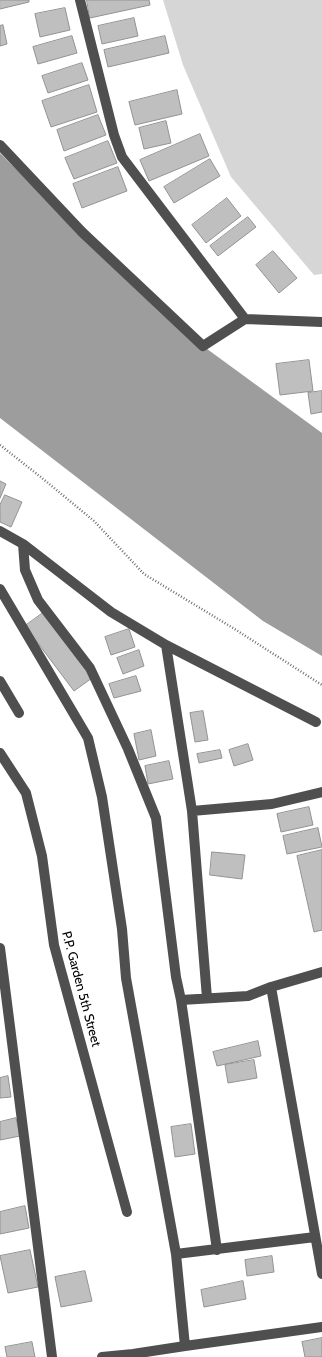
<!DOCTYPE html>
<html>
<head>
<meta charset="utf-8">
<style>
  body { margin:0 }
  canvas { display:block; background:#fff }
</style>
</head>
<body>
<canvas width="322" height="1357"></canvas>
<script>
const ctx = document.querySelector('canvas').getContext('2d');
ctx.lineJoin = 'round';
function fillPath(path, color) { ctx.fillStyle = color; ctx.fill(path, 'evenodd'); }
function stroke(path, color, width, dash) { ctx.strokeStyle = color; ctx.lineWidth = width; ctx.lineCap = dash ? 'butt' : 'round'; ctx.setLineDash(dash || []); ctx.stroke(path); }
function drawText(font, color, halo, rows, align = 'center') {
  ctx.font = font + ' Cabin,sans-serif'; ctx.lineWidth = 4; ctx.setLineDash([]); ctx.textBaseline = 'middle'; ctx.strokeStyle = halo; ctx.fillStyle = color; for (const [text, x, y, turn = 0] of rows) {
    ctx.save(); ctx.translate(x, y); ctx.rotate((+turn || 0) * Math.PI / 180); ctx.textAlign = isNaN(turn) ? turn : align; if (halo) ctx.strokeText(text, 0, 0); ctx.fillText(text, 0, 0); ctx.restore();
  }
}
fillPath(new Path2D(`
  M163,0h159v274l-8,1 -83,-98 -48,-112z`), '#d6d6d6');
fillPath(new Path2D(`
  M0,153l27,27 176,166 119,87v223l-59,-35 -263,-203z`), '#9d9d9d');
const building = new Path2D(`
  M0,0h29v2l-29,7z
  M87,0h62l1,5 -60,13z
  M65,8l5,22 -30,7 -5,-23z
  M134,18l4,18 -36,8 -4,-18z
  M3,25l4,19 -7,2v-20z
  M72,36l5,17 -39,11 -5,-17z
  M165,36l4,17 -61,14 -4,-17z
  M82,63l6,17 -40,13 -6,-17z
  M89,85l8,27 -46,15 -9,-26z
  M177,90l5,24 -47,11 -6,-23z
  M98,115l8,20 -42,16 -7,-21z
  M166,121l5,22 -27,6 -5,-21z
  M200,134l9,22 -60,25 -9,-21z
  M108,141l9,22 -43,16 -9,-21z
  M210,159l10,17 -46,27 -10,-16z
  M118,167l9,24 -45,17 -9,-24z
  M227,198l14,18 -35,27 -14,-18z
  M248,217l8,10 -38,29 -8,-10z
  M273,251l24,27 -18,15 -23,-28z
  M309,360l4,31 -33,4 -4,-31z
  M322,391v21l-11,2 -3,-21z
  M0,481l6,3 -6,14z
  M5,495l17,7 -11,25 -11,-5v-17z
  M43,613l49,65 -18,13 -49,-65z
  M129,629l6,18 -24,8 -6,-18z
  M139,650l5,16 -21,8 -6,-16z
  M136,676l5,15 -27,7 -5,-14z
  M203,711l5,29 -13,2 -5,-29z
  M151,730l5,26 -17,4 -5,-26z
  M248,744l5,16 -19,6 -5,-16z
  M220,750l2,8 -23,5 -2,-9z
  M169,761l4,18 -25,5 -3,-18z
  M309,807l4,18 -32,7 -4,-18z
  M318,828l4,19 -35,7 -4,-18z
  M322,850v80l-8,2 -17,-76z
  M212,852l33,3 -3,24 -32,-4z
  M258,1041l3,15 -44,10 -4,-14z
  M254,1060l3,18 -29,5 -3,-18z
  M8,1076l3,21 -11,1v-20z
  M16,1118l4,18 -20,4v-18z
  M191,1124l4,30 -20,3 -4,-30z
  M25,1206l4,22 -29,6v-22z
  M30,1250l8,37 -30,6 -8,-37z
  M272,1256l2,16 -27,4 -2,-16z
  M85,1271l7,30 -31,6 -6,-30z
  M243,1281l3,18 -42,8 -3,-17z
  M322,1338v19h-17l-3,-15z
  M32,1342l3,15h-28l-2,-10z`);
fillPath(building, '#bfbfbf');
stroke(building, '#939393', 1);
stroke(new Path2D(`
  M0,445l42,33 52,43 50,53 89,54 89,57`), '#717171', 2.5, [1, 2]);
stroke(new Path2D(`
  M80,0l34,135 8,22 123,162
  M0,145l82,87 121,114 42,-27 77,3
  M0,531l23,13 88,68 55,33 26,166 15,187
  M23,544l2,26 13,30 52,68 38,81 28,69 20,159 5,23 36,250
  M0,589l88,149 14,59 20,132 4,49 50,276 9,92
  M166,645l150,77
  M0,681l19,32
  M0,753l26,40 16,63 12,89 73,267
  M192,811l80,-7 50,-12
  M0,948l52,409
  M271,987l51,287
  M181,1000l67,-4 23,-9 51,-15
  M176,1254l139,-17
  M102,1357l31,-3 52,-8 137,-19`), '#4f4f4f', 10);
drawText('13px', '#000', '#fff', [
  ["P.P. Garden 5th Street",81,989,75]
]);
</script>
</body>
</html>
